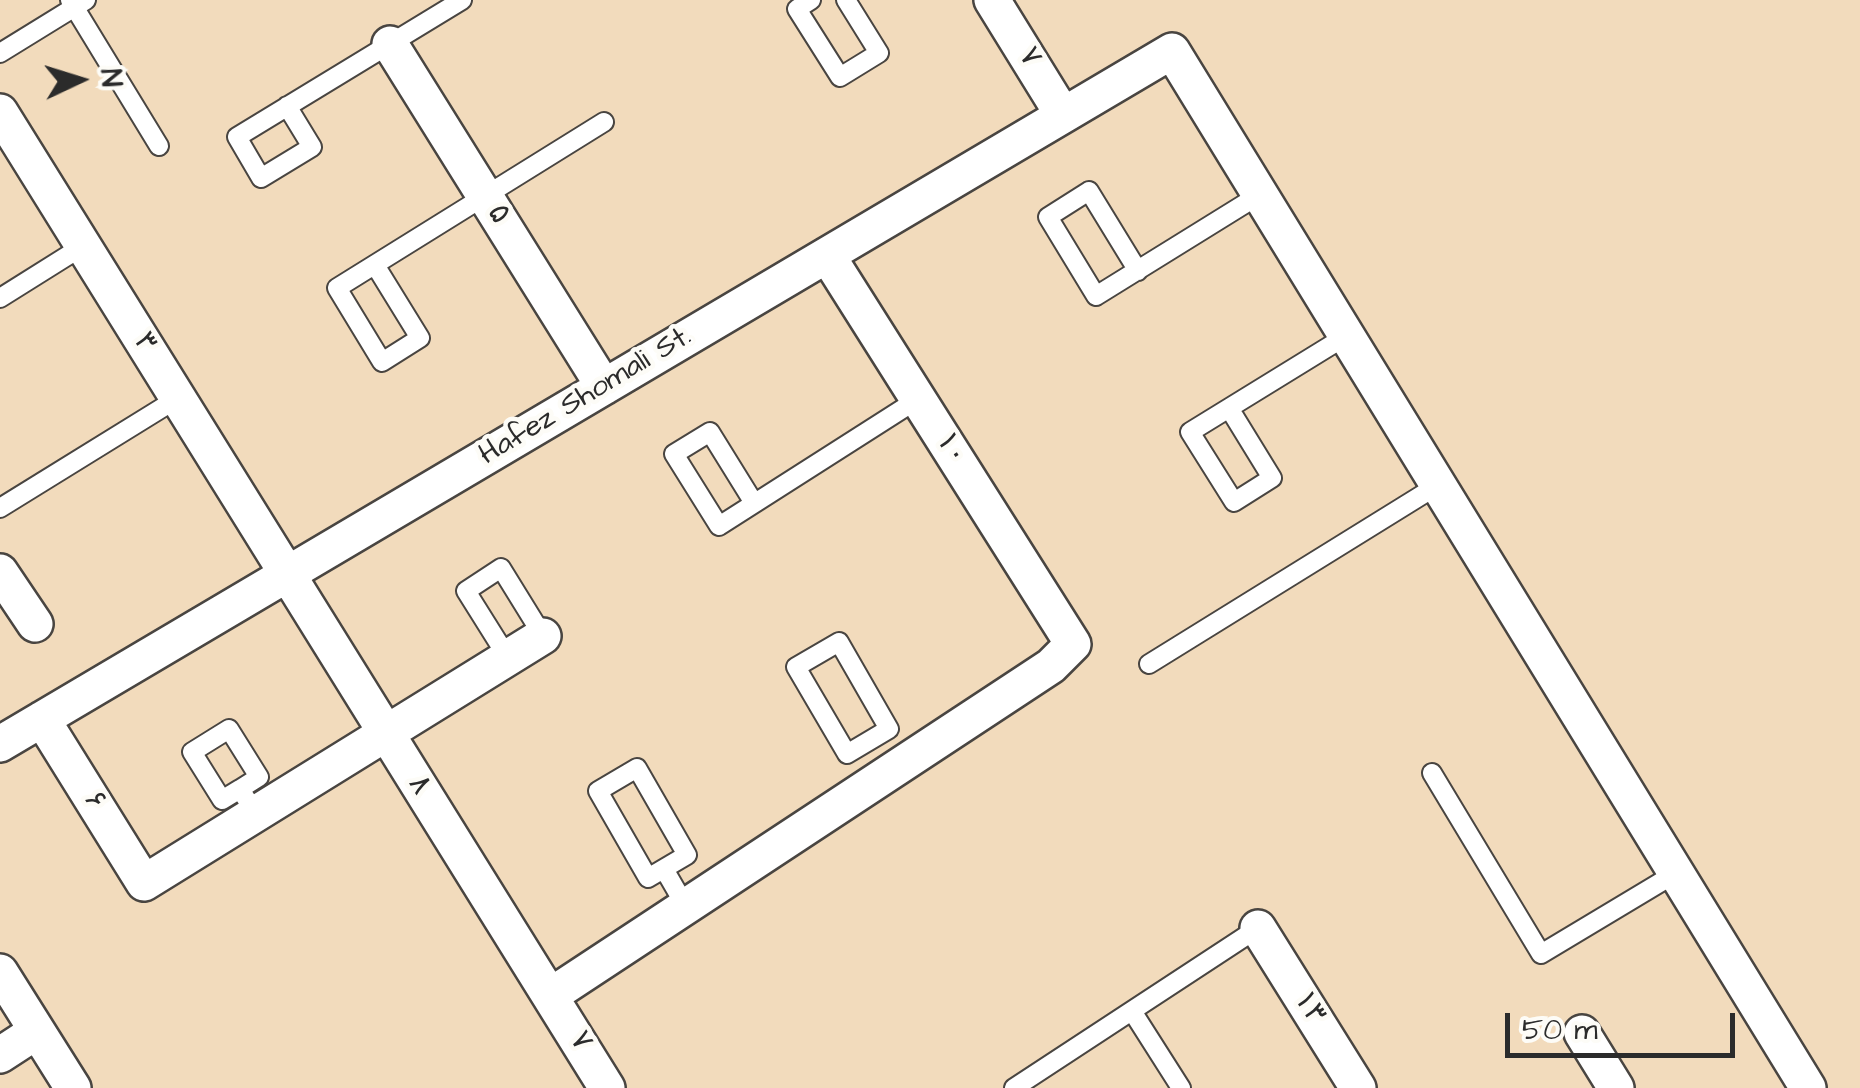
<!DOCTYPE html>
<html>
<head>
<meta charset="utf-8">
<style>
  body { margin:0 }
  #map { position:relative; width:1860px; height:1088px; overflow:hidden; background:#f2dbbc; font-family:"Architects Daughter",sans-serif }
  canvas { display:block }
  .north { position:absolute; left:30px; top:30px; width:100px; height:100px; -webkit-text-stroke:8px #fdfcf7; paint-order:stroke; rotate:86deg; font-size:28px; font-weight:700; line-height:40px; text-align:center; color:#2b2b2b }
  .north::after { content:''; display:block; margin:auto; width:35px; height:45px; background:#2b2b2b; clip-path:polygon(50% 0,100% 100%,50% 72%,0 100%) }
  .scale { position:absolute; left:1505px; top:1013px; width:230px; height:45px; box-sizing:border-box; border:5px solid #2b2b2b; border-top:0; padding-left:12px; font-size:30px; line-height:35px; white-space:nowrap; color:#2b2b2b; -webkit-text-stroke:8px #fdfcf7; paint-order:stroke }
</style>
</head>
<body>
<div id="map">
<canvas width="1860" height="1088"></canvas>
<div class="north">N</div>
<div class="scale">50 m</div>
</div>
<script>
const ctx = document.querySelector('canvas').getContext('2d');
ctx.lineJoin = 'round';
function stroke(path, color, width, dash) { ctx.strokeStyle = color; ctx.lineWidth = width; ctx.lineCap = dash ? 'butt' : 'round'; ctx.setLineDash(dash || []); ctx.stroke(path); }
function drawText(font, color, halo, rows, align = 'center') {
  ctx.font = font + ' "Architects Daughter",sans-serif'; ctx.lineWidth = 9; ctx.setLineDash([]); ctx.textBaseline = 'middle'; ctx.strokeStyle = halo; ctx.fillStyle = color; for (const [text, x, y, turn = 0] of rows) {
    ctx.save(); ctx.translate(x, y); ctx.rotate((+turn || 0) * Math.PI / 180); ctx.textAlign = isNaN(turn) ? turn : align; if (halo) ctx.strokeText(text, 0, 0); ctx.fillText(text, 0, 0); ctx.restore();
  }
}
const service = new Path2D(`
  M70,0l89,146
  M811,0l-14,9 43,68 39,-24 -33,-53
  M0,53l86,-53
  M287,106l25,41 -51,31 -24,-41 225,-137
  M375,265l45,73 -38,24 -45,-74 267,-166
  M1138,271l-49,-80 -41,26 48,79 163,-101
  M0,298l83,-52
  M1229,408l43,70 -38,24 -44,-70 156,-96
  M754,503l-44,-71 -36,22 45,72 199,-127
  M0,508l178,-110
  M839,642l50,87 -42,25 -51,-87z
  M508,658l-42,-67 35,-23 42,68
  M1149,664l289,-179
  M637,768l50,87 -39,23 -50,-87z
  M1432,773l109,181 135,-81
  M240,789l-18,11 -30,-48 37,-23 30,48 -19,12 16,25
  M664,869l22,38
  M1132,1011l49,77
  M1014,1088l244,-160`);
const minor = new Path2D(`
  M992,0l71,115
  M390,44l214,343
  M0,112l607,976
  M0,572l35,52
  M42,719l102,164 399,-247
  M0,744l1172,-693 636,1037
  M1258,928l100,160
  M0,972l73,116
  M550,996l501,-330 22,-22 -246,-389
  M1582,1033l34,55
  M0,1055l37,-24`);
stroke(service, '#494541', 22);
stroke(minor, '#494541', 40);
stroke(service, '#fff', 18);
stroke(minor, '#fff', 35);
drawText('30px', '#2b2b2b', '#fdfcf7', [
  ["۷",1028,58,58],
  ["۵",497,215,58],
  ["۳",143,343,58],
  ["Hafez Shomali St.",586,397,-31],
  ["۱۰",950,449,58],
  ["۸",418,786,58],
  ["۶",93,801,58],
  ["۱۳",1308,1008,58],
  ["۷",579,1042,58]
]);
</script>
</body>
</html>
